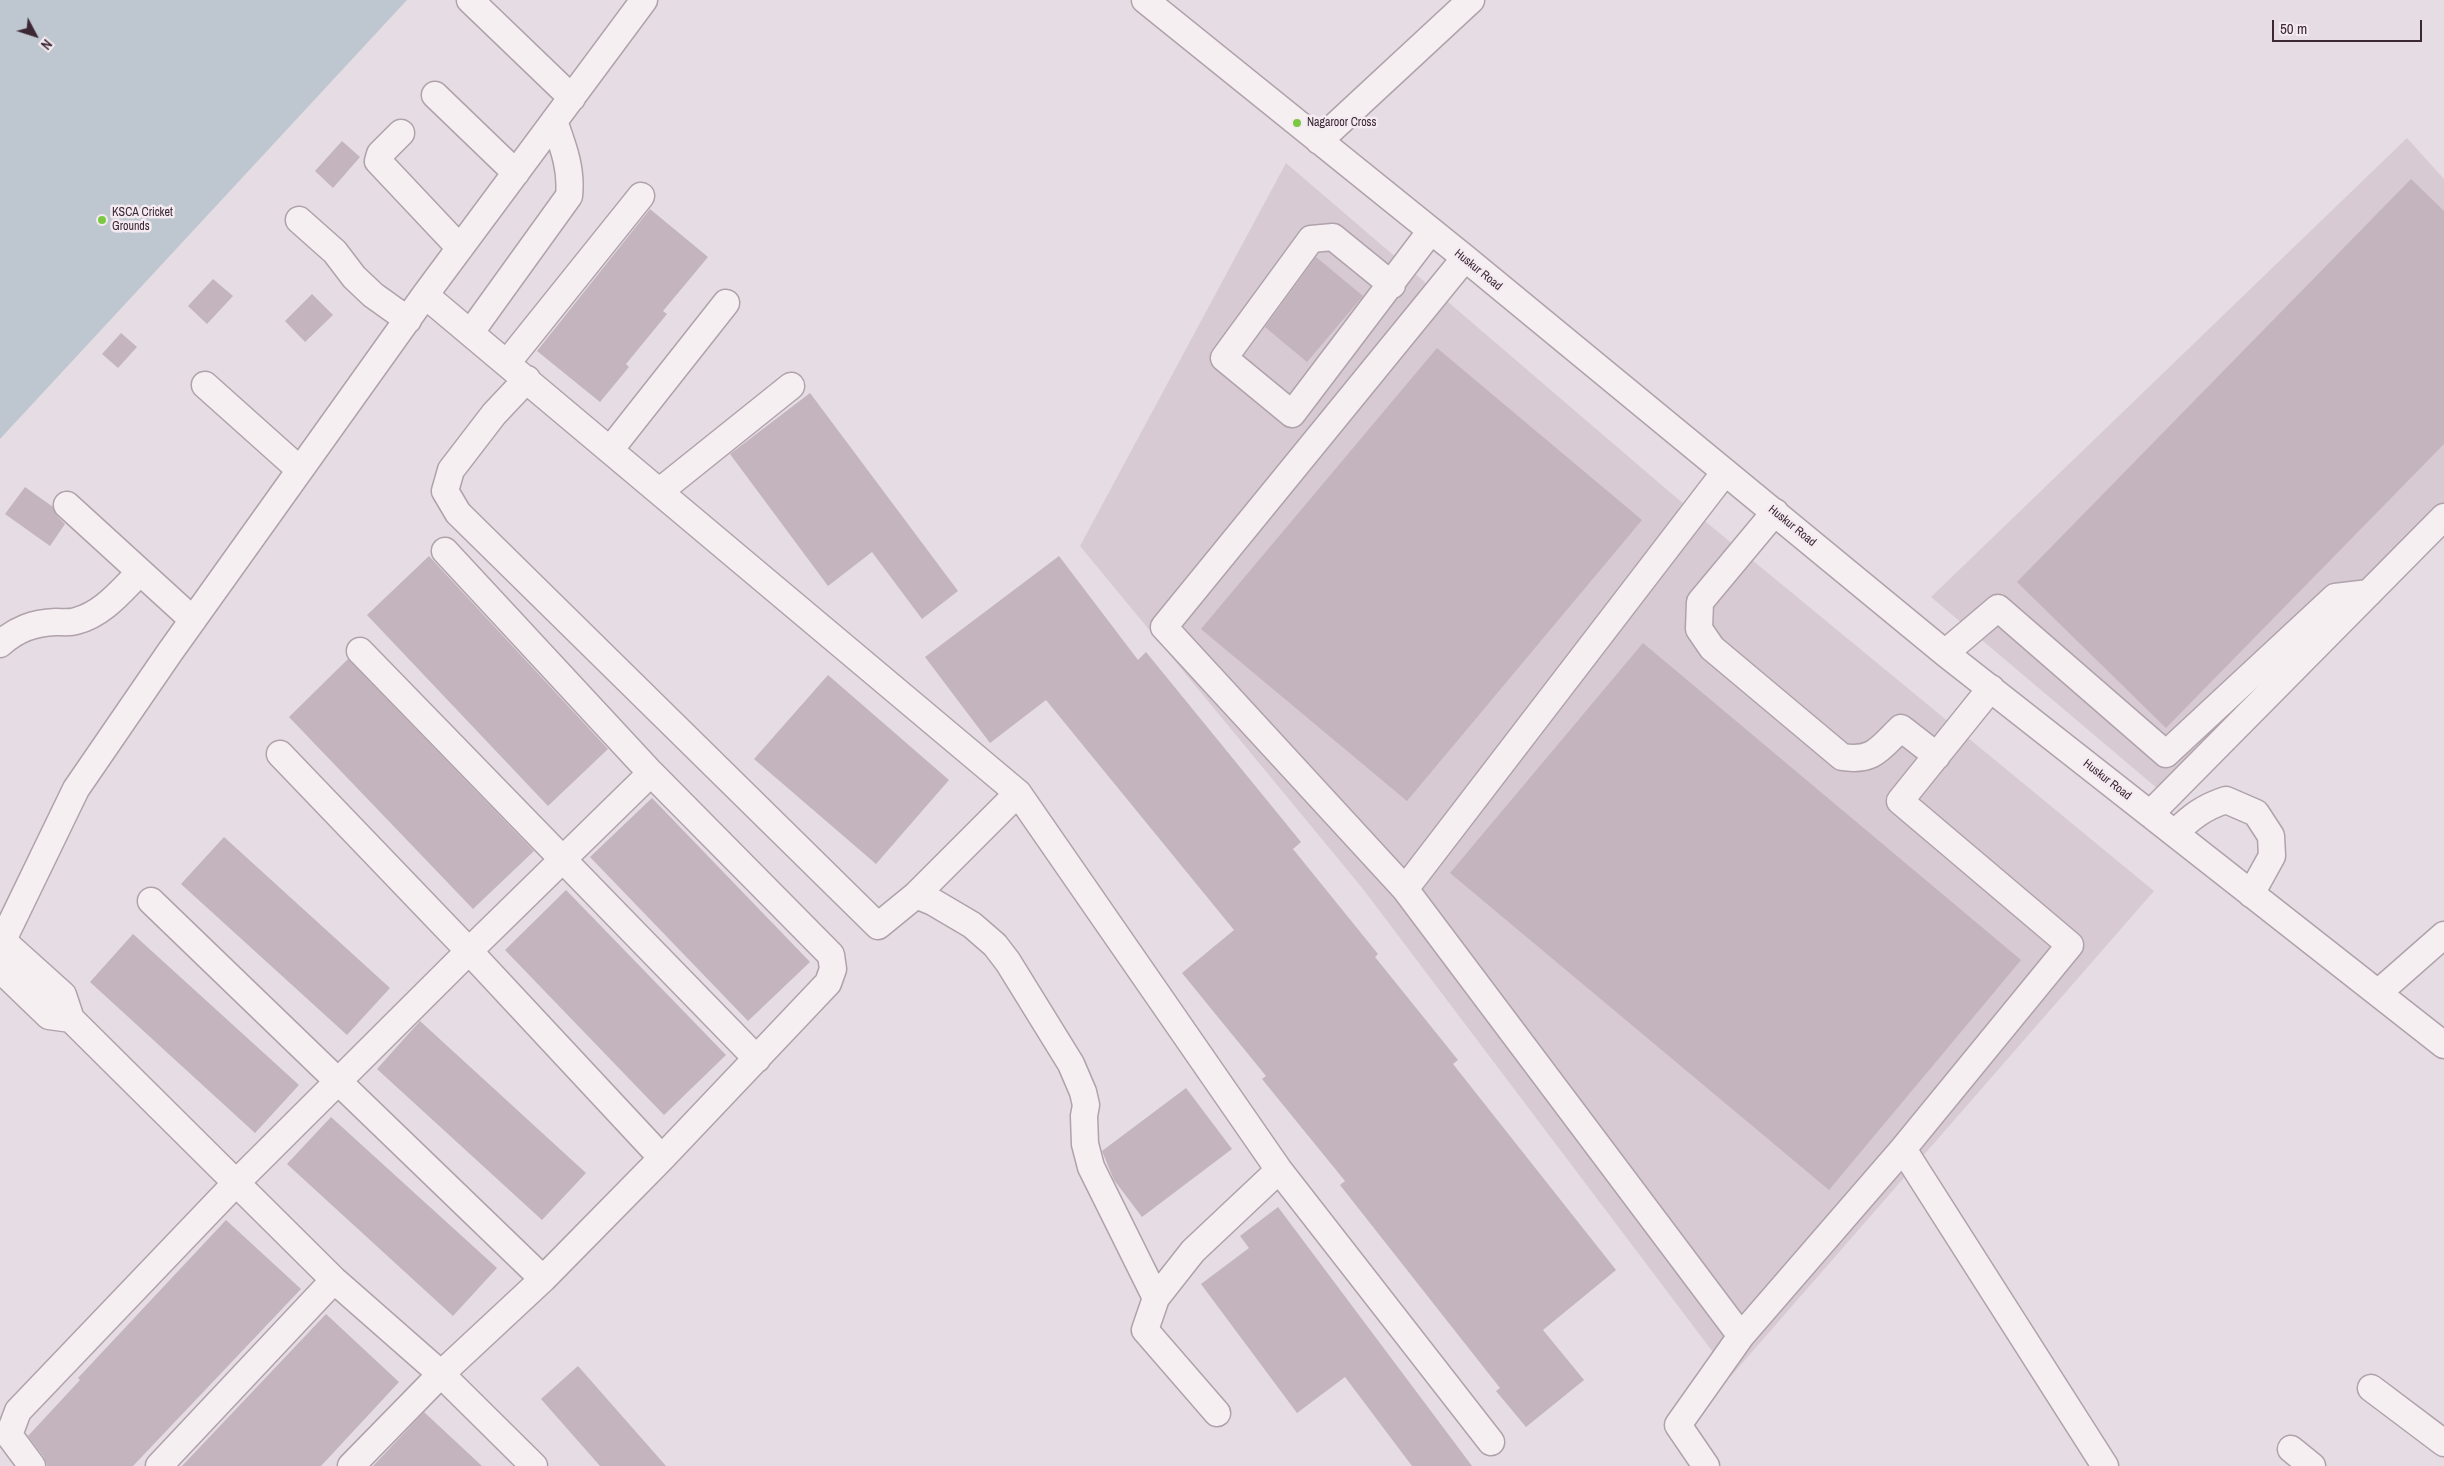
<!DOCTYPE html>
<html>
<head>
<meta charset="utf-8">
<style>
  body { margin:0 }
  #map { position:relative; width:2444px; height:1466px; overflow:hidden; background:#e6dce3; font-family:"Archivo Narrow",sans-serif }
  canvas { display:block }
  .north { position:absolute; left:10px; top:10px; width:50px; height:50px; -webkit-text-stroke:4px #f4ebf1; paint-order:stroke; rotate:130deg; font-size:14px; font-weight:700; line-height:20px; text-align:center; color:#3c2734 }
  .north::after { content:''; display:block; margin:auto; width:18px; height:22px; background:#3c2734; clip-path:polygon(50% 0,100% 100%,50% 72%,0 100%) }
  .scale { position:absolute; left:2272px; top:20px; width:150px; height:22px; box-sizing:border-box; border:2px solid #3c2734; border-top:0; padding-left:6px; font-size:15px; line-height:18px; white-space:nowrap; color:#3c2734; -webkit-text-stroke:4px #f4ebf1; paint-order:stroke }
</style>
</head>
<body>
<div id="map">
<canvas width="2444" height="1466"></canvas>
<div class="north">N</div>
<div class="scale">50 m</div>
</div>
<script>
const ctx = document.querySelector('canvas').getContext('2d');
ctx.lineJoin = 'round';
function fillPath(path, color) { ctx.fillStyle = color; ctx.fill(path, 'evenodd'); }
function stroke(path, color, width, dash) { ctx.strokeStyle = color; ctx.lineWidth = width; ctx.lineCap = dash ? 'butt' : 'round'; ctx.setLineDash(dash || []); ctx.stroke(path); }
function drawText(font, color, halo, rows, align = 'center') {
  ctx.font = font + ' "Archivo Narrow",sans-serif'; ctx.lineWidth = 5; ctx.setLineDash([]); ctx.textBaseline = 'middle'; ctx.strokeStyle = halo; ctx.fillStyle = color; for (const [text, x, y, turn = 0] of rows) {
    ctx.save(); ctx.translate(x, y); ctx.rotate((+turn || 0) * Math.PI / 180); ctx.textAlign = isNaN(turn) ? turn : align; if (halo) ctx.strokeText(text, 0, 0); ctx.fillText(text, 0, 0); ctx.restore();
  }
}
fillPath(new Path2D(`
  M2407,138l37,41v353l-273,268 -240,-203z
  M1286,163l386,331 482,397 -423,485 -368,-487 -283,-343z`), '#d8cad3');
fillPath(new Path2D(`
  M0,0h407l-407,439z`), '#bec7d0');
fillPath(new Path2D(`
  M342,141l18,16 -27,31 -18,-17z
  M2411,179l33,32v233l-278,284 -149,-146z
  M650,209l58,48 -45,54 4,3 -41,50 3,3 -29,35 -63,-51z
  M1316,257l47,39 -56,66 -42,-35z
  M213,279l20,17 -26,28 -19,-18z
  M312,294l21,21 -28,27 -20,-21z
  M121,333l16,14 -19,21 -16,-14z
  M1437,348l205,172 -235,281 -206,-172z
  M810,393l148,198 -36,28 -50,-67 -44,34 -98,-132z
  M25,487l28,20 4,9 8,8 -15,22 -45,-32z
  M429,556l179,193 -60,57 -181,-191z
  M1059,556l79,104 8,-8 155,190 -8,7 85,105 -3,3 83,103 -5,4 163,206 -73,60 41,50 -58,47 -30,-36 4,-3 -160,-203 5,-4 -83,-102 4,-3 -84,-103 52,-43 -188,-230 -56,43 -65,-86z
  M1643,643l378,317 -192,230 -379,-317z
  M348,659l186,192 -61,58 -184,-192z
  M828,675l121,105 -73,84 -122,-105z
  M652,798l158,164 -62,59 -158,-164z
  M224,837l166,151 -43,47 -166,-151z
  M566,890l160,165 -62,60 -159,-165z
  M133,934l166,151 -44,48 -165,-151z
  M420,1021l166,152 -44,47 -165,-151z
  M1186,1088l46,61 -90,68 -28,-37 -12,-29z
  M331,1117l166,151 -44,48 -166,-152z
  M1278,1207l194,259h-60l-67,-89 -48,36 -96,-129 48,-36 -9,-12z
  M226,1220l75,69 -168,177h-86l-3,-9 -16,-21 52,-56 -2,-2z
  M326,1314l73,68 -78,84h-139z
  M578,1366l88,100h-66l-59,-67z
  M424,1412l58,54h-109z`), '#c3b4bd');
const minor = new Path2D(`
  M470,0l102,98
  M644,0l-219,295 593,498
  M1145,0l320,258 480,395 499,392
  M435,95l81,78
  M401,133l-21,21 -2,7 82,87
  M1319,141l152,-141
  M299,220l36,32 19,25 19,18 35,25
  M1392,285l-59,-48 -22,2 -87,119 68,56 138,-182
  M471,332l98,-136c3,-27 -6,-50 -15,-75
  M507,363l134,-167
  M527,379l-33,35 -43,56 -6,21 13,22 420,413 38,-31 102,-102 261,377 212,272
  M205,385l95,85
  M610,450l116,-147
  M1725,472l-320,417 336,447
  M660,491l131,-105
  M67,505l126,115
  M1775,512l-75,90 -1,27 13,19 130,109c32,5 38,-9 59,-29l36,28
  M445,551l206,222
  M0,644c17,-15 33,-21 56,-22 7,0 14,1 20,-1 27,-7 45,-30 64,-49
  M360,651l397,408
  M1945,653l53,-45 168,146 169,-157 34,-4
  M1991,688l-91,113 170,144 -167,204 202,317
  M280,754l189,197 193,207
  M2150,814l294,-297
  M2175,833c16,-16 29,-26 51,-33l30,13 15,23 1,20 -21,38
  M1405,889l-241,-262 301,-369
  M916,895l17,7 39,23 23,20 13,17 63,102 12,28 3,13 -2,11 1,28 6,23 65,131
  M151,901l392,378
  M3,941l60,54 8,24 263,261 107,94 93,92
  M0,946l76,-157 94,-137 255,-357
  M0,969l49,47 22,3
  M2378,993l66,-58
  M2371,1388l73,55
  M1217,1413l-72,-83 11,-32 37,-47 86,-81
  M2291,1449l21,17
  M32,1466l-23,-31 9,-24 218,-228 233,-232 182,-178 180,182 2,14 -5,14 -166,175 -119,121 -102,95 -90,92
  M159,1466l175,-186
  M1706,1466l-28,-41 63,-89 162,-187`);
stroke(minor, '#b0a2ab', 29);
stroke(minor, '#f5eff2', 26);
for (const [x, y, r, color] of [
  [1297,123,5,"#7bc943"],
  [102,220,5,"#7bc943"]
]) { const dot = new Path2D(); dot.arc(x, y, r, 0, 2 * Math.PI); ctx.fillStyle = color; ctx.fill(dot); stroke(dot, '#f4ebf1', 2); }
drawText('12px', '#3c2734', '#f4ebf1', [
  ["Nagaroor Cross",1307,123],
  ["KSCA Cricket",112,213],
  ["Grounds",112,227]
], 'left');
drawText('12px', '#3c2734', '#f4ebf1', [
  ["Huskur Road",1478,270,39],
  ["Huskur Road",1792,526,39],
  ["Huskur Road",2107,780,38]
]);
</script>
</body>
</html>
